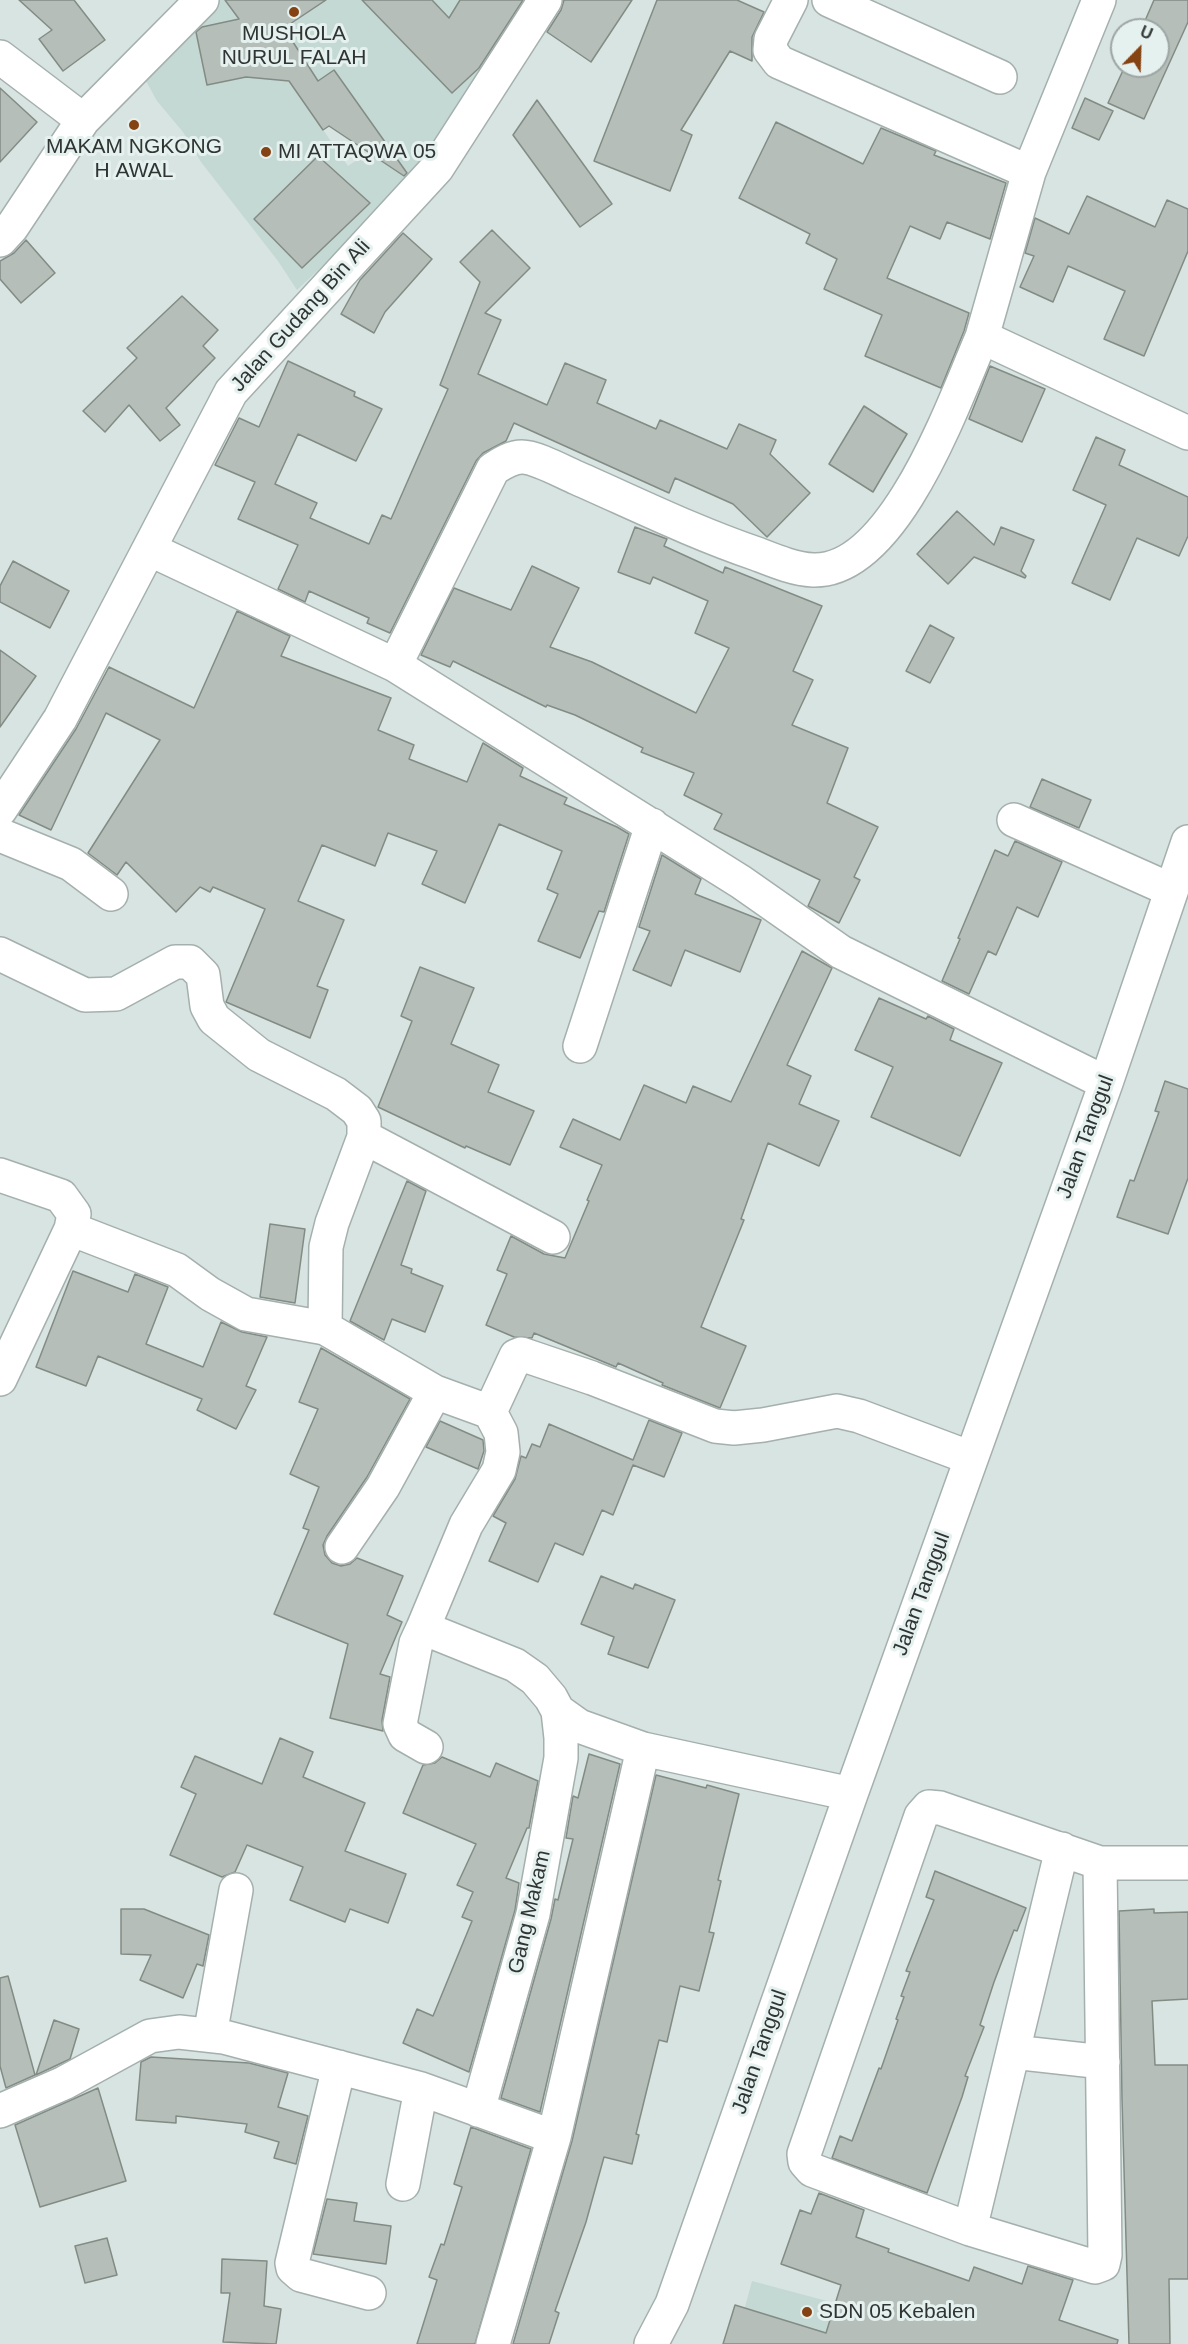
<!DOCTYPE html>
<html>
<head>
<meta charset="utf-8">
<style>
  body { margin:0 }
  #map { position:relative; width:1188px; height:2344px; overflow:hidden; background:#d8e4e1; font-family:Helvetica,sans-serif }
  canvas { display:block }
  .north { position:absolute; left:1110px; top:18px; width:60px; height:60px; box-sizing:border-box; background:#e5f1ee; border:2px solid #9da6a4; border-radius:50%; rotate:23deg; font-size:16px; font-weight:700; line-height:24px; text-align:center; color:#303534 }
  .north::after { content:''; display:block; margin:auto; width:21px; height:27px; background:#854212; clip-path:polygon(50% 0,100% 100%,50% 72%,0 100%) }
</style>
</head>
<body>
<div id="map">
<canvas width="1188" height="2344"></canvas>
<div class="north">U</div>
</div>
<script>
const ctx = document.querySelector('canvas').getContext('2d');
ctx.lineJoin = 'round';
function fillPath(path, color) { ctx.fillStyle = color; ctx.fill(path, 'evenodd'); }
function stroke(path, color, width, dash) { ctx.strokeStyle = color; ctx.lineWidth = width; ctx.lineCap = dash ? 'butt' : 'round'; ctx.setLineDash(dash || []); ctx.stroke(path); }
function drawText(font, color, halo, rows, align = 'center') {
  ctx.font = font + ' Helvetica,sans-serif'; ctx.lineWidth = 6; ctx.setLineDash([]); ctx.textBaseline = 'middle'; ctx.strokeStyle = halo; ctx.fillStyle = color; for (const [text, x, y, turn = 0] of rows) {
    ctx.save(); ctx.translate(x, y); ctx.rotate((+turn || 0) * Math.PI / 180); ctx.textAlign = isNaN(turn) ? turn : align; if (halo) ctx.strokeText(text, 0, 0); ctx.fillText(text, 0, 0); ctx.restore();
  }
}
fillPath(new Path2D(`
  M212,0h13l54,71 27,-9 -40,-62h96l91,93 35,-34 -56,-59h113l-122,171 -126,119 -19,-29 -77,-99 -18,-30 -26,-31 -11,-20zM334,71l50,70 -36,25 -49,-71z
  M752,2281l236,63h-253z`), '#c4d9d4');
const building = new Path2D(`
  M19,0h55l31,40 -42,31 -24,-32 13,-9z
  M225,0h101l-42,28 34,53 16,-11 73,103 -3,3 -75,-50 -6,4 -34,-49 -43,-4 -39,8 -11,-53 6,-5 37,-8z
  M362,0h70l17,18 11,-18h63l-44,68 -27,25z
  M564,0h68l-41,62 -44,-30 14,-22z
  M657,0h80l27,12 -12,25v24l-22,-10 -49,79 11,5 -22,56 -76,-30z
  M1154,0h34v22l-44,97 -36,-16 17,-37h33v-36h-17z
  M0,88l37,34 -37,40z
  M1085,98l28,13 -14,29 -27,-12z
  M537,100l75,104 -32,23 -67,-92z
  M776,122l87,42 18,-36 55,23 -2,4 72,28 -16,56 -43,-17 -7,17 -30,-13 -23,52 82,35 -5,18 -23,57 -76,-32 17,-41 -58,-26 13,-30 -31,-16 4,-9 -71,-36z
  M318,156l52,47 -68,65 -48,-49z
  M1087,196l68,31 12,-27 21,9v42l-44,105 -40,-17 21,-48 -57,-25 -15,36 -33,-15 14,-31 -9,-3 10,-35 34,16z
  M492,230l38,38 -45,45 16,7 -23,54 69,31 18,-42 41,17 -9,23 59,26 4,-9 67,29 12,-25 37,16 -6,14 40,39 -43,44 -34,-33 -58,-26 -6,15 -155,-70 -8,18 -23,12 -7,8 -86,172 -23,-10 2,-5 -60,-27 -4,11 -27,-13 20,-44 -60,-26 17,-37 -40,-17 24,-47 20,9 29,-66 67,31 -1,4 28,13 -26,52 -58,-27 -23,50 42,19 -7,15 59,26 13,-29 9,4 57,-130 -8,-4 40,-103 -20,-20z
  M403,233l29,26 -47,53 -11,21 -33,-19 19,-34z
  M26,240l29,33 -34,30 -21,-24v-18l14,-8z
  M182,296l36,34 -15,16 12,12 -49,50 14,17 -20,16 -31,-36 -24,27 -22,-21 54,-53 -10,-10z
  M990,366l55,23 -23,53 -53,-23z
  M864,406l43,28 -34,58 -44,-28z
  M1096,437l29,13 -6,15 69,32v39l-9,20 -42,-18 -27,62 -38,-17 34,-78 -33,-15z
  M957,511l37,34 7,-18 33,13 -13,31 5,5 -1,2 -51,-21 -26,27 -31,-30z
  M635,527l32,12 -3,7 59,27 2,-6 97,39 -29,65 20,9 -21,45 56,23 -21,55 51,24 -24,50 6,3 -21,43 -31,-17 12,-26 -106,-51 8,-15 -38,-19 10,-22 -53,-21 2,-4 -68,-33 -28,-10 -1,2 -93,-46 -3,6 -29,-12 33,-67 57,22 21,-44 47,22 -29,59 42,15 104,51 33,-65 -34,-15 13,-32 -55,-24 -3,7 -32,-12z
  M13,561l56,30 -19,37 -50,-26v-16z
  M237,611l53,25 -9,20 110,42 -13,32 36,15 -5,14 58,23 16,-39 40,25 -3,8 47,22 -3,6 53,23 12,7 -25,78 -5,-1 -19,47 -42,-17 20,-47 -11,-5 15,-38 -63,-27 -34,79 -43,-19 15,-33 -49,-18 -13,33 -53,-21 -24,56 46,19 -27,66 11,4 -18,48 -84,-36 39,-93 -52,-22 -3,5 -10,-5 -24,25 -50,-50 -9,13 -29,-22 72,-113 -54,-27 -55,117 -32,-15 57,-86 33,-62 85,41z
  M930,625l24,13 -24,45 -24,-12z
  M0,650l36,26 -36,51z
  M1042,779l49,21 -12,28 -49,-21z
  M1015,841l47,21 -24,55 -21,-10 -21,48 -8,-4 -19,43 -27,-13 18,-42 -2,-1 37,-88 13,6z
  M662,855l39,24 -6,15 66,26 -21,52 -55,-22 -14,36 -38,-16 17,-39 -11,-4z
  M802,951l30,17 -45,97 24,11 -12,28 40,17 -20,45 -51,-23 -27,76 3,1 -43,107 45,19 -26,62 -58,-23 1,-2 -45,-20 -2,4 -82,-34 -2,5 -18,-1 -28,-12 21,-51 -10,-4 14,-34 33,18 21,4 24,-57 -2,-1 15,-35 -42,-18 13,-28 47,21 24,-55 42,18 7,-17 38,16z
  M420,967l54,21 -23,56 48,21 -11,27 46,19 -24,54 -44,-19 -1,2 -87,-41 34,-86 -11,-5z
  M879,998l47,21 2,-3 26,13 -4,11 52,23 -42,93 -89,-39 22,-50 -38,-17z
  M1165,1081l23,8v89l-20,56 -51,-17 13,-37 4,1 25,-69 -4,-1z
  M407,1181l19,10 -25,74 11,4 -1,4 32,13 -18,46 -33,-13 -8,21 -34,-19z
  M270,1224l35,5 -10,74 -35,-6z
  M73,1271l55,21 7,-18 33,13 -22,57 57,23 18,-45 21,10 25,5 -21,49 10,4 -20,39 -39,-19 5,-11 -104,-43 -12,30 -50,-19z
  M321,1348l89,51 -43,78 -40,59 -4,9 2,10 7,8 9,3 9,-2 7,-6 46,18 -16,39 15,7 -22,52 10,3 -8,43 1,11 -53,-13 18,-74 -74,-30 35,-84 -6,-2 16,-41 -29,-13 28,-65 -19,-7z
  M649,1420l33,13 -18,44 -31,-12 -20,50 -11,-5 -19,45 -28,-12 -17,39 -49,-21 17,-38 -13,-7 22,-37 6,-23 5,2 6,-14 8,3 9,-23 84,36z
  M440,1421l43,19 1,11 -6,18 -52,-22z
  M601,1576l32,13 2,-5 40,16 -27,68 -40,-14 6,-17 -33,-13z
  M280,1738l33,14 -10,25 62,26 -20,48 61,23 -18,49 -38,-14 -5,13 -55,-22 13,-33 -56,-22 -12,27 -13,5 -52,-22 26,-61 -15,-7 14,-31 67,28z
  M589,1754l31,10 -80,348 -39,-14 50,-179 4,-20 3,1 15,-61 -7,-1 7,-42 5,2z
  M442,1757l48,20 6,-14 42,18 -9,47h-2l-21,50 13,5 -4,27 -46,162 -66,-29 14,-34 16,7 39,-95 -10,-4 11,-25 -16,-7 19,-41 -73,-31 20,-48 12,-2z
  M656,1775l50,13 1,-3 32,9 -21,86 3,1 -12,51 5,1 -15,58 -19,-5 -13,56 -8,-2 -23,94 3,1 -7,29 -28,-7 -18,65 -31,89 4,2 -10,31h-36l59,-203z
  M935,1871l91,37 -9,23 -3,-1 -20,52 -14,43 4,2 -19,49 3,1 -6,20 -35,96 -95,-35 8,-22 12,5 27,-73 2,1 17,-49 -2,-1 8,-22 -3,-1 9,-24 -4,-1 28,-71 -8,-3z
  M121,1909h23l65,26 -6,31 -6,-2 -14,34 -43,-18 11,-25 -30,-1z
  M1154,1909v4l34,-1v87l-36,2 3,64h33v214h-19l1,65h-41l-7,-245 -3,-188z
  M8,1976l27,99 -29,13 -6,-22v-88z
  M54,2020l25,9 -9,30 -34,16z
  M151,2057l98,6 39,10 -10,34 30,9 -12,48 -22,-6 5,-16 -34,-10 2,-8 -71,-8v7l-40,-3 5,-58z
  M98,2088l28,93 -86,26 -25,-82z
  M471,2127l60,22 -56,195h-58l20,-64 -8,-3 12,-33 3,1 18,-58 -8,-3z
  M819,2193l45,17 -8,27 33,12 -1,3 81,29 5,-14 48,17 6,-18 45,14 -14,40 59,20 -1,4h-394l12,-39 91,28 15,-48 -60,-21 19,-54 11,4z
  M327,2199l30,4 -3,18 37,5 -5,38 -73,-10z
  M107,2238l10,37 -32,8 -10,-37z
  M222,2259l45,2 -3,45 17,3 -5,35 -53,-2 7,-49h-9z`);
fillPath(building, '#b5beb8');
stroke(building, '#838b85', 1.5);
const minor = new Path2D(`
  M791,0l-20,39 -1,11 9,12 250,110
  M829,0l171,77
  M0,57l83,63
  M0,240l12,-13 71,-107 119,-120
  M982,337l47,-165 70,-172
  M149,549l246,116 346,217 100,70 265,131
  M395,665l98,-196c8,-5 18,-12 29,-12 14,0 41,15 55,21 59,26 118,55 180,76 18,7 37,15 56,16 82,3 142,-171 169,-233l206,96
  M0,810l60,-91 171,-327 206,-224 108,-168
  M1014,820l157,70
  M0,835l71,29 40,30
  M0,954l85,41 31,-1 59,-32h15l13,13 4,31 7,13 45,36 77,39 21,16 7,11v16l-32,86 -6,24 -1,81 110,64 55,20 11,21 2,19 -4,18 -33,55 -43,103 -7,15 -16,81 5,11 21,12
  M580,1046l72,-221
  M364,1137l189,100
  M0,1175l61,21 13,18 -3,15 -71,150
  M71,1229l106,41 33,24 36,20 79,14
  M490,1412l26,-56 5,-2 71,24 123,48 19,2 29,-3 74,-14 22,5 112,42
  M342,1547l41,-60 52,-95
  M423,1628l92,37 20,14 16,19 7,13 21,15 64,23 208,45
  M1100,1863l5,392 -2,9 -8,3 -125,-38 -158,-59 -7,-8 -1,-8 117,-338 8,-9 11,1 160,55h88
  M210,2035l26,-145
  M1013,2052l90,10
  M339,2067l-47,196 1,5 8,7 68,18
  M478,2110l55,-196 28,-156v-20l-3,-27
  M0,2111l64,-28 86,-47 29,-4 45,5 197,52 133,48
  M403,2184l18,-95
  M970,2229l92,-380
  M493,2344l61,-207 89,-388
  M651,2344l21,-40 179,-510 255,-711 82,-241`);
stroke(minor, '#a4b0ad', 36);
stroke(minor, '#fff', 33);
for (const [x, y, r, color] of [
  [294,12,6,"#854212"],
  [134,125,6,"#854212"],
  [266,152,6,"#854212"],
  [807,2312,6,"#854212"]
]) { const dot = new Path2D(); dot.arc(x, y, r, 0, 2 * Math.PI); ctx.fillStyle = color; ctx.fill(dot); stroke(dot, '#e5f1ee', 2); }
drawText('21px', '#303534', '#e5f1ee', [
  ["MUSHOLA",294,34],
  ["NURUL FALAH",294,58],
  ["MAKAM NGKONG",134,147],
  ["H AWAL",134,171],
  ["MI ATTAQWA 05",278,152,"left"],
  ["SDN 05 Kebalen",819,2312,"left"]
]);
drawText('21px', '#303534', '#e5f1ee', [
  ["Jalan Gudang Bin Ali",301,316,-48],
  ["Jalan Tanggul",1086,1137,-70],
  ["Jalan Tanggul",922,1594,-70],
  ["Gang Makam",530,1912,-77],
  ["Jalan Tanggul",760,2052,-71]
]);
</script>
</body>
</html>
